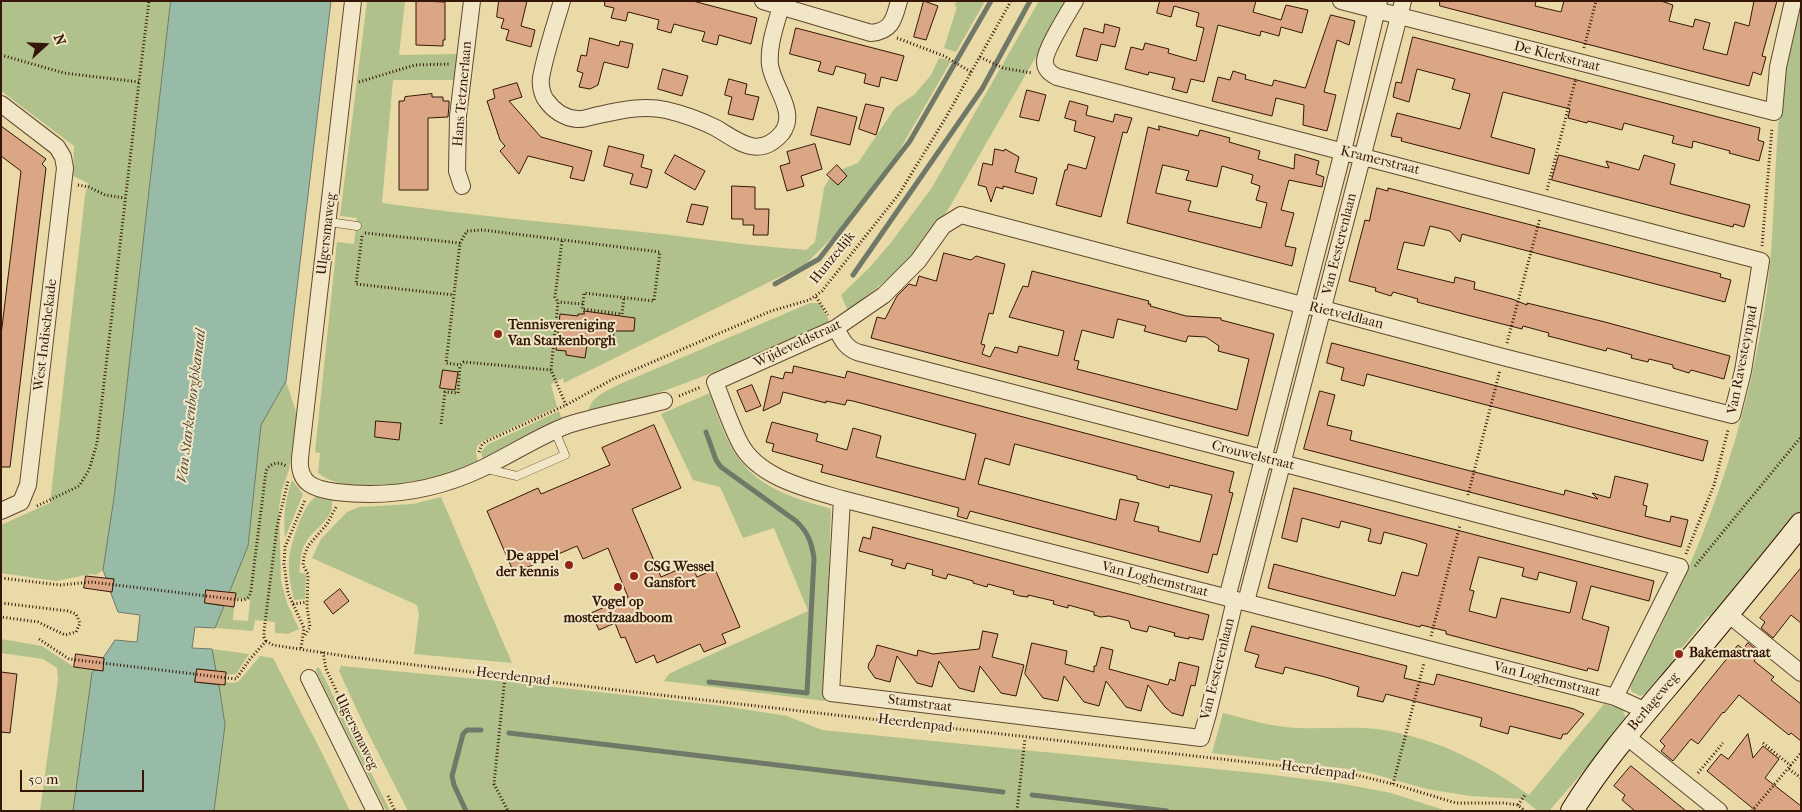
<!DOCTYPE html>
<html>
<head>
<meta charset="utf-8">
<style>
  body { margin:0 }
  #map { position:relative; width:1802px; height:812px; overflow:hidden; background:#eadaa7; font-family:"IM FELL French Canon",serif }
  canvas { display:block }
  .frame { position:absolute; inset:0; border:2px solid #351607; pointer-events:none }
  .north { position:absolute; left:20px; top:20px; width:50px; height:50px; -webkit-text-stroke:4px #f1e7c6; paint-order:stroke; rotate:70deg; font-size:14px; font-weight:700; line-height:20px; text-align:center; color:#351607 }
  .north::after { content:''; display:block; margin:auto; width:18px; height:22px; background:#351607; clip-path:polygon(50% 0,100% 100%,50% 72%,0 100%) }
  .scale { position:absolute; left:20px; top:770px; width:124px; height:22px; box-sizing:border-box; border:2px solid #351607; border-top:0; padding-left:6px; font-size:15px; line-height:18px; white-space:nowrap; color:#351607; -webkit-text-stroke:4px #f1e7c6; paint-order:stroke }
</style>
</head>
<body>
<div id="map">
<canvas width="1802" height="812"></canvas>
<div class="frame"></div>
<div class="north">N</div>
<div class="scale">50 m</div>
</div>
<script>
const ctx = document.querySelector('canvas').getContext('2d');
ctx.lineJoin = 'round';
function fillPath(path, color) { ctx.fillStyle = color; ctx.fill(path, 'evenodd'); }
function stroke(path, color, width, dash) { ctx.strokeStyle = color; ctx.lineWidth = width; ctx.lineCap = dash ? 'butt' : 'round'; ctx.setLineDash(dash || []); ctx.stroke(path); }
function drawText(font, color, halo, rows, align = 'center') {
  ctx.font = font + ' "IM FELL French Canon",serif'; ctx.lineWidth = 4; ctx.setLineDash([]); ctx.textBaseline = 'middle'; ctx.strokeStyle = halo; ctx.fillStyle = color; for (const [text, x, y, turn = 0] of rows) {
    ctx.save(); ctx.translate(x, y); ctx.rotate((+turn || 0) * Math.PI / 180); ctx.textAlign = isNaN(turn) ? turn : align; if (halo) ctx.strokeText(text, 0, 0); ctx.fillText(text, 0, 0); ctx.restore();
  }
}
fillPath(new Path2D(`
  M1,1h170l-57,497 -11,72 -7,5 -5,-1 -35,7 -55,-8v-48l49,-22 35,-307 3,-13 -15,-7 1,-30 -73,-55z
  M367,1h38l-6,54 59,-1 -3,26h-62l-11,123c86,12 174,20 261,29 54,6 109,14 163,18l9,-8 9,-54 8,-15 26,-10 37,-55 20,-14 16,-19 8,-17 12,3 -59,102 -39,53 -47,48 -242,119 -1,-5 -12,6 6,23 -74,34 -6,5 -1,7 2,9c-16,7 -33,15 -51,19 -29,6 -85,12 -109,-8l2,-20 -5,-1 22,-210 17,2 3,-26 -17,-2z
  M956,1h29l-29,51 -12,-4 13,-41 -2,-1z
  M1039,1h29l-119,207 -20,28 -20,26 -61,49 -7,-16 28,-27 20,-23 42,-56z
  M1801,7v503l-89,109 -4,-3 -35,43 1,1 -26,33 -8,3 -9,-5 -1,-7c71,-125 120,-258 138,-401 11,-92 2,-187 33,-276z
  M810,303h10l10,19 -45,23 -110,42 -71,24 -16,2c2,-16 18,-22 32,-29z
  M286,381l11,34 -8,55 -7,20 -3,17 2,74 6,22 12,26 -11,5 -13,-1v-11l-20,-2 -2,11 -38,-3 9,-22 10,1 -1,13 15,1 2,-21 -15,-2 -6,-5 19,-47 13,-121z
  M710,393c10,33 23,69 53,89 19,13 45,20 68,27l-6,192 -161,-20 5,-7 10,-5 129,-58 -34,-83 -31,10 -23,-51 -27,-7 -32,-66z
  M559,411l3,9 -79,39 -2,-7 6,-7z
  M292,480l11,14 -18,44c-2,-21 0,-39 7,-58z
  M317,496l7,1 8,3c2,20 -16,26 -26,42 -6,9 -5,20 -7,30l7,2 -1,25 -11,1c-3,-13 -6,-26 -5,-40 1,-14 14,-58 28,-64z
  M441,497l71,166 -98,-9 5,-40 -2,-9 -105,-47 9,-19 26,-27 12,-5 54,-3z
  M1,639l41,7 32,21 20,3 -21,141h-33l18,-131 -1,-12 -14,-9 -42,-6z
  M212,649l37,5 -13,20 -11,1v-3l-9,-1z
  M260,656l13,2 50,97 27,56h-136l11,-86 -6,-40h5l1,-3 9,1 5,-2z
  M341,666l168,16 214,24 64,10 35,14 444,44 78,10 47,9 56,18h-1039l-44,-86 -25,-54z
  M318,667l2,2 70,142h-4l-70,-140v-2z
  M1604,704l18,4 5,13 -78,90h-11l-15,-12 -53,-3 -43,-7 -54,-15 -24,-5 -137,-16 11,-40c24,6 49,14 74,15 27,1 54,-2 80,1 59,9 104,32 152,66z`), '#b1c18c');
const water = new Path2D(`
  M171,1h160l-45,380 -25,44 -13,121 -19,47 -23,-3 -1,13 19,3 -9,22 -20,-1 -3,21 20,1 4,22 -19,-2 -2,13 24,3 6,40 -11,86h-141l19,-138 2,-3h9l1,-12h-1l12,-18 22,2 3,-27 -22,-3 -8,-21h2l2,-12 -8,-1 -3,-8 11,-72z`);
fillPath(water, '#98bba8');
stroke(water, '#707968', 1);
stroke(new Path2D(`
  M853,275l129,-186 48,-88
  M775,284l44,-25 91,-118 81,-140
  M706,432l10,28 5,7 75,54c12,11 16,22 18,38l-7,134 -98,-11
  M509,733l494,59
  M1032,795l135,16
  M466,811l-12,-26 -2,-9 11,-42 4,-4h14`), '#707968', 5);
const building = new Path2D(`
  M418,1l27,1v38h-2v6l-27,-1v-43z
  M499,1h28l-6,25 14,4 -4,17 -25,-7 3,-10 -8,-2 3,-9 -7,-2z
  M605,1h88l64,17 -6,26 -32,-9 -2,10 -15,-4 3,-9 -16,-4 -15,-4 -3,9 -14,-4 2,-9 -15,-4 -16,-4 -2,9 -15,-3 3,-10 -9,-2z
  M924,1l14,5 -12,34 -12,-3z
  M1160,1h96l-3,11 28,8 5,-15 22,5 -6,23 -21,-6 -2,9 -18,-5 -1,5 -42,-11 -14,57 -13,-3 -4,14 -15,-4 3,-11 -26,-6 -1,3 -23,-6 6,-22 12,3 2,-7 24,6 -1,4 28,8 8,-33 -8,-2 3,-13 -25,-7 -3,11 -14,-4z
  M1440,1h96l-1,5 26,6 3,-11h97l12,4 -4,16 24,6 2,-8 15,4 -7,26 24,6 8,-33 14,4 5,-25h23l-15,55 4,1 -5,18 -8,-3 -4,14 -309,-80z
  M1331,15l24,6 -6,24 -12,-5 -13,52 12,3 -9,36 -24,-6 1,-20 -28,-7 -4,18 -60,-15 6,-24 12,3 3,-9 13,4 -1,4 27,7 2,-6 31,8z
  M1105,24l15,4 -5,19 -14,-3 -4,17 -21,-5 8,-28 19,5z
  M796,28l108,28 -7,25 -16,-4 -2,10 -15,-4 2,-9 -30,-8 -3,9 -15,-4 3,-9 -31,-8z
  M1413,37l347,91 -2,12 6,2 -5,19 -30,-8 1,-2 -37,-10 -1,7 -20,-5 2,-7 -50,-13 -2,7 -34,-9 -1,2 -19,-5 2,-9 -67,-17 -12,45 44,12 -6,25 -128,-33 1,-3 -11,-2 6,-23 63,16 10,-35 -18,-5 3,-10 -38,-10 -8,33 -16,-5 3,-15 5,1z
  M590,38l29,8 1,-5 13,3 -5,24 -24,-6 -6,23 -8,4 -11,-2 4,-14 -6,-2 4,-16 5,1z
  M663,69l25,7 -6,20 -24,-7z
  M729,79l18,5 -2,10 14,3 -6,23 -25,-6 4,-17 -7,-2z
  M517,83l5,14 -13,4 32,36 51,14 -8,30 -14,-3 3,-11 -45,-11 -9,18 -19,-23 5,-5 -5,-6 -13,-39 8,-3 -2,-8z
  M1027,90l19,5 -7,26 -19,-4z
  M432,94v3h11v4h6v4l-1,12 -20,1v72h-29v-89h5l1,-4z
  M1070,101l18,5 -2,9 27,7 2,-8 17,4 -5,15 -4,-1 -22,85 -45,-12 9,-35h2l1,-6 18,5 9,-32 -21,-6 2,-10 -11,-3z
  M866,104l18,4 -8,27 -17,-6z
  M818,107l39,10 -7,28 -39,-10z
  M1,126l45,33 -4,5 4,4 -36,299h-9v-132l20,-164 -20,-15z
  M1159,126l39,10 2,-6 30,8 -1,4 31,9 -2,8 36,10 1,-15 24,7 -3,13 8,3 -2,10 -33,-7 -8,30 13,3 -9,33 11,2 -4,18 -165,-43 21,-96 11,3zM1163,165l26,6 -3,9 31,7 5,-21 31,9 -2,8 9,3 -4,14 11,3 -6,25 -73,-17 3,-10 -35,-8z
  M815,144l7,25 -21,7 3,10 -17,5 -7,-25 10,-3 -3,-11z
  M609,146l35,9 -3,12 11,3 -5,18 -17,-4 3,-10 -29,-8z
  M995,149l9,2 1,-2 14,8 -4,15 22,6 -4,16 -30,-8v3l-7,-2 -5,15 -5,-15 -8,-2 5,-22 9,2z
  M675,155l30,16 -10,19 -30,-17z
  M1559,155l45,12 5,1 -3,-7 33,9 5,-15 31,9 -5,20 80,21 -6,22 -10,-3 -1,3 -181,-47z
  M837,165l10,11 -9,9 -11,-10z
  M732,186l23,1v22h14l-1,26h-15l1,-10h-11v-6h-11z
  M1377,188l11,3v-3l333,86 -1,3 11,3 -6,22 -263,-68 -2,8 -10,-11 -20,-5 -6,20 -20,-4 -7,27 57,14 1,-6 20,5 -1,7 38,10 15,6v-2l78,19 125,34 -6,23 -33,-9 -2,3 -16,-5v-3l-24,-6 -1,3 -17,-4 1,-3 -25,-7 -1,3 -50,-13 -8,-2 1,-3 -26,-7 -1,3 -55,-14 -50,-13 1,-3 -25,-7 -2,4 -16,-5 1,-3 -27,-7 16,-61 4,1z
  M692,204l16,3 -5,18 -16,-3z
  M944,253l27,7 5,-4 29,8 -12,50 -4,-1 -8,31 4,1 -3,9 8,3 5,-10 22,6 2,-7 39,10 6,-25 -55,-14 14,-31 5,1 4,-16 117,30 -1,3h3l-1,2 36,10 35,2v2l53,14 -26,102 -377,-98 6,-21 8,2 12,-23 12,-12 7,2 3,-10 17,5zM1118,319l28,7 -2,5 42,11 2,-6 18,1 13,9 -1,5 31,8 -12,51 -160,-41 2,-8 -5,-1 8,-30 31,8z
  M584,311l51,7 -1,13h-20l-1,10 -25,-3 -3,20 -19,-3v-4l-10,-1 4,-36 18,2v-2h6z
  M1332,343l376,98 -5,20 -336,-87 -3,12 -23,-6 3,-12 -17,-5z
  M794,366l51,12 2,-7 387,101 -5,20 4,1 -16,62 -4,-1 -5,19 -238,-62 -3,8 -10,-3 2,-8 -138,-36 2,-7 -51,-14 2,-7 -8,-2 6,-20 46,12 -2,7 31,9 6,-22 28,8 -5,21 89,23 11,-46 -123,-33 -6,-1 -2,5 -19,-4v2l-43,-11 -3,11 -17,8 8,-35 12,3 2,-7 7,1zM1015,444l122,32v3l32,9 1,-3 42,10 -12,47 -42,-11 1,-4 -25,-6 5,-18 -19,-4 -4,21 -138,-36 7,-26 24,7z
  M443,370l15,2 -3,18 -15,-2z
  M752,385l9,21 -15,6 -9,-21z
  M1320,391l15,4 -8,30 25,6 -2,9 214,55 1,-5 33,9 -6,-6 18,5 5,-22 33,8 -5,21 4,1 -2,10 25,6 1,-6 17,4 -7,27 -377,-98z
  M376,421l25,2 -2,17 -24,-3z
  M654,425l27,63 -49,21 29,68 30,-13 6,13 18,-8 25,58 -18,7 4,9 -22,9 -4,-8 -43,19 -3,-8 -18,8 -11,-26 -4,1 -6,-15 -16,7 -8,-17 37,-16 -20,-49 -25,11 -6,-13 -63,27 -27,-62 51,-23 3,6 69,-29 -8,-17z
  M1294,488l360,93 -5,20 -58,-15 -9,33 27,8 -11,44 -10,-3 -1,3 -141,-37v-3l-25,-6 -1,2 -152,-39 6,-24 121,32 7,-24 16,4 9,-32 -12,-4 -31,-8 -3,12 -13,-3 3,-12 -30,-8 -2,7 -37,-10 -5,24 -15,-4zM1479,557l45,11 -2,8 15,4 2,-8 38,10 -7,31 -69,-15 -5,20 -27,-7 5,-20 -4,-1z
  M873,527l336,88 -6,25 -14,-3v2l-15,-3 1,-3 -26,-7 -2,6 -16,-4 -2,-7 -20,-5 -8,1 -7,-2v-3l-26,-7v3l-15,-4 1,-3 -26,-6v2l-8,-1 -7,-2 1,-3 -26,-7 -1,3 -14,-4v-2l-25,-7 -2,5 -14,-4 1,-5 -26,-7 -2,6 -14,-4 2,-5 -34,-9 4,-14 7,2z
  M1801,568v55l-10,-8 -18,23 -12,-10 4,-6 -5,-4z
  M86,576l28,3 -2,13 -28,-4z
  M340,589l9,12 -16,13 -9,-12z
  M206,590l30,3 -2,14 -29,-4z
  M1252,626l155,40 -3,12 30,7 3,-11 137,35 10,5 -17,20h-4l-2,5 -51,-13 -2,8 -28,-8 2,-8 -96,-24 -3,8 -26,-6 2,-9 -34,-10 -40,-10 -2,7 -28,-7 4,-12 -14,-4z
  M983,631l15,3 -6,23 32,8 -8,31 -15,-3 -21,-27 -6,26 -15,-4 -20,-27 -7,26 -15,-4 -20,-27 -7,26 -15,-4 -7,-10 1,-5 5,-7 3,-11 40,11 1,-6 15,4 46,-5z
  M1032,643l35,8 -2,13 29,8v-6h2l5,-19 12,3 -4,19 59,16 2,-6 5,2 4,-19 20,5 -4,19 -4,-1 -8,31 -11,-3 -7,-6 -17,-22 -7,26 -15,-4 -20,-26 -7,25 -15,-4 -20,-26 -6,25 -15,-3 -18,-24z
  M1748,643l12,10 -6,8 20,16 -3,3 30,24v37l-10,-8 -2,2 -50,-40 -15,18 -1,-1 -25,32 -7,-5 -18,22 -12,-10 4,-5 -5,-5 78,-96 5,4z
  M76,654l28,4 -1,13 -29,-4z
  M197,669l29,3 -1,13 -30,-3z
  M1,672l16,2 -7,59 -9,-1z
  M1748,734l5,24 10,-12 16,13 -14,19 36,28v5h-45l-49,-40 14,-17 7,5z
  M1631,766l55,45h-51l-13,-11 3,-5 -11,-9z`);
fillPath(building, '#daa684');
stroke(building, '#351607', 1);
const lane = new Path2D(`
  M329,222l28,4
  M487,469l30,7 48,-21 -10,-24`);
const street = new Path2D(`
  M353,1l-53,457c-2,26 14,31 36,34 50,6 101,-2 147,-24 29,-14 56,-32 85,-43 31,-10 65,-16 96,-24
  M562,1c-7,24 -17,53 -21,77 -1,6 1,17 5,22 7,10 18,18 31,19 7,1 15,-3 22,-4 22,-5 45,-10 67,-5 17,4 34,10 50,18 22,13 43,32 66,5 16,-21 -9,-46 -12,-68 -2,-20 6,-40 11,-59
  M763,1l108,32c21,-2 23,-14 28,-32
  M1075,1c-7,12 -31,50 -30,61 0,7 6,12 12,15l704,184 -18,110 -11,44 -229,-58 -180,-48 -21,-4 -341,-90 -18,11 -25,35 -34,34 -48,33 -121,54c8,20 15,42 25,61 18,35 68,46 102,56l773,198 31,14
  M1341,1l433,111 4,-45 15,-66
  M1,104l56,43 6,10 2,11 -37,317 -7,17 -20,9
  M462,186l-5,-15 1,-55 14,-115
  M836,328c6,12 10,21 24,25l820,214 -65,130
  M842,499l-11,194 370,45 7,-24 27,-114
  M1227,598l116,-447 36,-150
  M1246,602l157,-601
  M1728,614l73,59
  M309,678l66,133
  M1626,736l93,75`);
const secondary = new Path2D(`
  M1572,811c31,-51 72,-97 110,-142 40,-48 80,-96 119,-145`);
stroke(lane, '#62472f', 9);
stroke(street, '#62472f', 18);
stroke(secondary, '#351607', 24);
stroke(new Path2D(`
  M897,38l47,18 27,16
  M1584,48l12,-47
  M1,55l63,18 75,9 10,-81
  M980,57l23,11 29,5
  M359,82l56,-17 35,-1
  M78,185l11,2 16,8 20,3
  M1547,190l29,-112
  M365,233l95,10 -14,120 14,2 4,-3 87,8
  M362,236l-6,48 98,11
  M562,241l-7,56 3,5 -7,68 15,35
  M460,243l7,-12 16,-1 177,22 -6,49 -70,-8 -1,11 -25,-2
  M1762,246l10,-118
  M816,297l12,18
  M583,304l-1,5 40,5 2,-17
  M1507,343l33,-125
  M679,396l22,-9
  M441,424l4,-32 13,1 2,-28
  M479,452l3,-7 3,-3 81,-37 47,-26 158,-68 38,-11 13,-9 77,-97 46,-75 66,-118
  M1468,495l32,-125
  M37,506l42,-20 10,-16 8,-27 42,-361
  M1686,554l28,-69 14,-55
  M1695,566l106,-129
  M1,578l59,7 31,-3 149,18c7,0 10,-3 11,-10l15,-119c4,-8 12,-10 20,-5
  M1,603l67,8 8,3 4,9 -4,9 -11,3 -27,-13 -37,-5
  M293,604l14,-2
  M305,635l5,-8 -3,-20 1,-33 -5,-9 1,-9 4,-10 19,-22 9,-17
  M1431,636l29,-111
  M39,639l30,20 167,20 14,-20 16,-18
  M266,641l7,4 78,12 257,32 744,85 41,10 63,19h47l15,2 7,6
  M266,641l-2,-4v-6l13,-104 11,-46
  M301,648l3,-20 -16,-35 -4,-29 1,-17 20,-47
  M323,652l3,17 18,38
  M505,676l-11,108 14,27
  M1763,743l28,23
  M1789,769l12,9
  M1698,773l25,-30
  M1393,784l31,-121
  M388,796l7,15
  M1518,805l7,-10
  M1017,811l8,-73
  M1752,811l49,-58`), '#351607', 3, [1, 2.5]);
stroke(lane, '#f1e7c6', 8);
stroke(street, '#f1e7c6', 16);
stroke(secondary, '#f1e7c6', 22);
for (const [x, y, r, color] of [
  [498,334,5,"#8f2418"],
  [569,565,5,"#8f2418"],
  [634,576,5,"#8f2418"],
  [618,587,5,"#8f2418"],
  [1679,654,5,"#8f2418"]
]) { const dot = new Path2D(); dot.arc(x, y, r, 0, 2 * Math.PI); ctx.fillStyle = color; ctx.fill(dot); stroke(dot, '#f1e7c6', 2); }
drawText('14px', '#351607', '#f1e7c6', [
  ["De Klerkstraat",1557,57,14],
  ["Hans Tetznerlaan",463,94,-85],
  ["Kramerstraat",1380,161,14],
  ["Ulgersmaweg",327,234,-83],
  ["Van Eesterenlaan",1340,244,-76],
  ["Hunzedijk",833,258,-51],
  ["Rietveldlaan",1346,316,14],
  ["West-Indischekade",46,335,-83],
  ["Wijdeveldstraat",798,344,-25],
  ["Van Ravesteynpad",1743,360,-79],
  ["Crouwelstraat",1253,456,14],
  ["Van Loghemstraat",1155,580,14],
  ["Van Eesterenlaan",1218,669,-76],
  ["Heerdenpad",513,677,7],
  ["Van Loghemstraat",1547,680,14],
  ["Berlageweg",1654,702,-50],
  ["Stamstraat",920,704,7],
  ["Heerdenpad",915,724,7],
  ["Ulgersmaweg",356,732,64],
  ["Heerdenpad",1318,771,8]
]);
drawText('bold 14px', '#351607', '#f1e7c6', [
  ["Tennisvereniging",508,326],
  ["Van Starkenborgh",508,342],
  ["De appel",559,557,"right"],
  ["der kennis",559,573,"right"],
  ["CSG Wessel",644,568],
  ["Gansfort",644,584],
  ["Vogel op",618,603,"center"],
  ["mosterdzaadboom",618,619,"center"],
  ["Bakemastraat",1689,654]
], 'left');
drawText('italic 15px', '#534837', '#f1e7c6', [
  ["Van Starkenborghkanaal",192,406,-83]
]);
</script>
</body>
</html>
